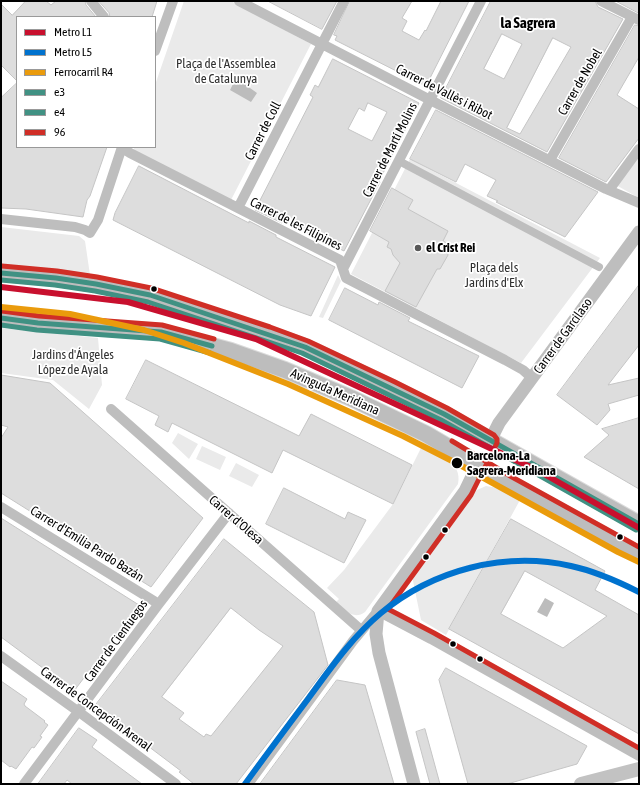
<!DOCTYPE html>
<html>
<head>
<meta charset="utf-8">
<style>
  body { margin:0 }
  #map { position:relative; width:640px; height:785px; overflow:hidden; background:#fff; font-family:"Asap Condensed",sans-serif }
  canvas { display:block }
  .frame { position:absolute; inset:0; border:2px solid #000; pointer-events:none }
  .legend { position:absolute; left:16px; top:16px; width:140px; height:132px; box-sizing:border-box; background:#fff; border:1px solid #999; margin:0; padding:5px 7px; list-style:none; font-size:12px; color:#000 }
  .legend li { display:flex; align-items:center; gap:8px; height:20px }
  .legend b { width:20px; border:1px solid #999 }
</style>
</head>
<body>
<div id="map">
<canvas width="640" height="785"></canvas>
<div class="frame"></div>
<ul class="legend">
<li><b style="height:5px;background:#c8102e"></b>Metro L1</li>
<li><b style="height:5px;background:#0072ce"></b>Metro L5</li>
<li><b style="height:5px;background:#ea9b0c"></b>Ferrocarril R4</li>
<li><b style="height:5px;background:#409183"></b>e3</li>
<li><b style="height:5px;background:#409183"></b>e4</li>
<li><b style="height:5px;background:#d02e26"></b>96</li>
</ul>
</div>
<script>
const ctx = document.querySelector('canvas').getContext('2d');
ctx.lineJoin = 'round';
function fillPath(path, color) { ctx.fillStyle = color; ctx.fill(path, 'evenodd'); }
function stroke(path, color, width, dash) { ctx.strokeStyle = color; ctx.lineWidth = width; ctx.lineCap = dash ? 'butt' : 'round'; ctx.setLineDash(dash || []); ctx.stroke(path); }
function drawText(font, color, halo, rows, align = 'center') {
  ctx.font = font + ' "Asap Condensed",sans-serif'; ctx.lineWidth = 3.5; ctx.setLineDash([]); ctx.textBaseline = 'middle'; ctx.strokeStyle = halo; ctx.fillStyle = color; for (const [text, x, y, turn = 0] of rows) {
    ctx.save(); ctx.translate(x, y); ctx.rotate((+turn || 0) * Math.PI / 180); ctx.textAlign = isNaN(turn) ? turn : align; if (halo) ctx.strokeText(text, 0, 0); ctx.fillText(text, 0, 0); ctx.restore();
  }
}
fillPath(new Path2D(`
  M184,1h47l80,43 -80,156 -96,-49 -2,-4h22v-62z
  M639,153v45l-23,-13z
  M410,159l190,99 -79,105 -170,-89z
  M1,227l78,9 6,5 5,34 -3,2 -86,-10z
  M338,275l3,6 -18,37 -4,-1z
  M1,328l97,10 4,47 -13,24 -36,-29 -52,-7z
  M178,433l20,11 -9,15 -17,-16z
  M202,446l24,11 -6,13 -24,-11z
  M422,446c16,8 41,16 36,38l-93,128c-12,9 -20,-3 -29,-10l3,-3 -12,-11 17,-18 49,-66z
  M236,463l23,12 -7,12 -23,-11z
  M486,486l12,2 22,12 -74,135 -25,-15 -9,-44 1,-4 58,-77 6,-5z`), '#eaeaea');
fillPath(new Path2D(`
  M236,78l21,15 -6,9 -21,-12z
  M545,598l9,5 -7,14 -10,-5z`), '#bcbcbc');
const building = new Path2D(`
  M26,1h20l5,4 5,-4h29l1,4 10,12h-79v64l-16,-16v-61l11,11z
  M99,1h58l-5,16h-42l-1,-4z
  M268,1h69l-15,28z
  M350,1h62l-10,17 5,3 -5,10 17,9 6,-10 1,1 15,-30h28l-43,85 -91,-46 2,-4 -3,-1z
  M491,1h104l3,6 25,12 -76,133 -106,-54zM502,34l20,10 -18,35 -20,-10zM553,38l18,9 -51,87 -13,-6z
  M616,1h23v12z
  M635,25l4,1v31l-22,38 22,14v29l-33,44 -47,-24z
  M333,59l86,44 -40,78 1,1 -36,69 -61,-30 -1,2 -27,-13 58,-113 -3,-2 5,-10 3,2zM368,103l19,9 -15,29 -24,-12 11,-21 5,3z
  M17,83v64h90l-17,49 -3,4 -4,17 -57,-8 -25,-1v-110z
  M436,110l162,82 -33,45 -69,-35 2,-1 -11,-5 9,-16 -31,-16 -9,18 -46,-23z
  M139,166l110,57v-2l27,14v2l59,30 -24,49 -31,-11 -167,-85 2,-7z
  M392,188l21,12 -5,9 40,22 -5,10 7,4 -3,6 1,4 -8,14h-3l-21,38 -31,-16 15,-28 -7,-8 -2,-6 -4,-2 2,-5 -19,-11z
  M639,285v60l-31,40 31,-7v17l-31,9 2,6 -13,15 -40,-30z
  M345,288l33,17 1,-3 31,16 -2,3 71,35 -17,32 -133,-68z
  M146,360l153,76 12,-22 101,51 -19,39 -110,-54 -11,23 -100,-50 -4,9 -13,-7 4,-9 -33,-17z
  M1,375l49,8 153,135 -52,69 -150,-94v-55l7,-11 -7,-2z
  M639,418v71l-55,-32 25,-22 -7,-6z
  M284,488l61,31 3,-7 18,8 -22,43 -78,-39z
  M1,518l138,87 -65,86 -73,-54z
  M511,519l94,52 -10,19 44,25v119l-190,-105zM525,571l33,18 49,27 -44,32 -62,-34z
  M224,539l90,73 14,53 -92,119h-42l-15,-12 2,-1 -86,-65zM231,608l28,22 24,16 -72,90 -5,-2 -2,3 -25,-18 5,-6 -22,-16z
  M446,668l141,78 -10,18 -70,20h-39l-29,-104z
  M337,680l28,5 29,99h-134z
  M1,681l26,18 -3,5 1,2 20,15 -1,1 4,3 -8,11 2,1 -8,11 -2,-1 -16,22 -5,-3 -1,1 -9,-7z
  M79,728l18,12 -5,7 50,37h-70l-5,-4 -3,4h-26z
  M425,729l15,55h-10l-14,-52z`);
fillPath(building, '#ddd');
stroke(building, '#c5c5c5', 1);
const primary = new Path2D(`
  M1,273l55,5 40,6 54,11 118,39 37,13 87,41 52,26 195,110
  M1,318l37,5 123,9 70,19 54,19 66,28 75,36 83,49 130,72`);
stroke(primary, '#dbdbdb', 18);
stroke(new Path2D(`
  M399,161l200,106`), '#bebebe', 8);
stroke(new Path2D(`
  M91,1l13,16
  M239,1l199,103 168,85 33,14
  M601,1l38,19
  M155,51l18,-50
  M122,148l8,5 210,107 6,18 159,82 18,10 9,8
  M550,160l82,-143
  M609,190l30,-41
  M238,208l106,-207
  M1,219l74,8 10,3 5,3 8,-13 24,-73
  M344,267l137,-266
  M111,409l250,221
  M1,507l153,94 4,4
  M1,656l78,56 97,72
  M24,784l134,-179 71,-92
  M248,784l105,-143 25,-30 53,28 208,117`), '#bebebe', 10);
stroke(new Path2D(`
  M490,441l9,-18 140,-191
  M414,784l-35,-131 -3,-19 2,-23 87,-120 13,-27`), '#bebebe', 13);
stroke(new Path2D(`
  M581,784l58,-15`), '#c2c2c2', 14);
stroke(primary, '#bdbdbd', 16);
stroke(new Path2D(`
  M1,273l55,5 40,6 54,11 155,52 139,67 195,110
  M1,318l37,5 123,9 51,14`), '#409183', 5);
stroke(new Path2D(`
  M1,280l54,5 40,6 53,11 154,51 139,67 195,110
  M1,325l36,5 123,9 50,14`), '#409183', 5);
stroke(new Path2D(`
  M2,266l55,5 40,6 54,11 119,39 38,14 87,41 52,26 47,27 3,4v4l-26,52 -83,114 46,24 205,115
  M2,311l37,5 123,9 52,14
  M452,441l60,36 127,70`), '#d02e26', 5);
stroke(new Path2D(`
  M1,307l69,7 74,16 40,13 104,41 115,52 57,29 158,87 21,10`), '#ea9b0c', 6);
stroke(new Path2D(`
  M1,287l127,15 128,37 281,131 102,58`), '#c8102e', 6);
stroke(new Path2D(`
  M245,784c21,-29 42,-57 63,-85 22,-30 44,-62 73,-86 52,-43 123,-62 190,-47 24,5 46,15 68,26`), '#0072ce', 6);
for (const [x, y, r, color] of [
  [418,248,4,"#595959"],
  [154,289,3.5,"#000"],
  [457,463,6,"#000"],
  [445,530,3.5,"#000"],
  [620,537,3.5,"#000"],
  [426,557,3.5,"#000"],
  [453,644,3.5,"#000"],
  [480,659,3.5,"#000"]
]) { const dot = new Path2D(); dot.arc(x, y, r, 0, 2 * Math.PI); ctx.fillStyle = color; ctx.fill(dot); stroke(dot, '#fff', 1.5); }
drawText('13px', '#303030', '#fff', [
  ["Plaça de l'Assemblea",226,64],
  ["de Catalunya",226,79],
  ["Plaça dels",494,268],
  ["Jardins d'Elx",494,283],
  ["Jardins d'Ángeles",73,355],
  ["López de Ayala",73,370]
]);
drawText('13px', '#000', '#fff', [
  ["Carrer de Nobel",580,82,-60],
  ["Carrer de Vallès i Ribot",444,92,27],
  ["Carrer de Coll",263,131,-63],
  ["Carrer de Martí Molins",390,150,-63],
  ["Carrer de les Filipines",296,224,27],
  ["Carrer de Garcilaso",563,336,-54],
  ["Avinguda Meridiana",335,392,24],
  ["Carrer d'Olesa",236,520,41],
  ["Carrer d'Emilia Pardo Bazán",87,544,32],
  ["Carrer de Cienfuegos",116,641,-54],
  ["Carrer de Concepción Arenal",96,709,36]
]);
drawText('bold 13px', '#000', '#fff', [
  ["el Crist Rei",426,248]
], 'left');
drawText('bold 13px', '#000', '#fff', [
  ["Barcelona-La",467,456],
  ["Sagrera-Meridiana",467,471]
], 'left');
drawText('bold 15px', '#000', '#fff', [
  ["la Sagrera",528,23]
]);
</script>
</body>
</html>
